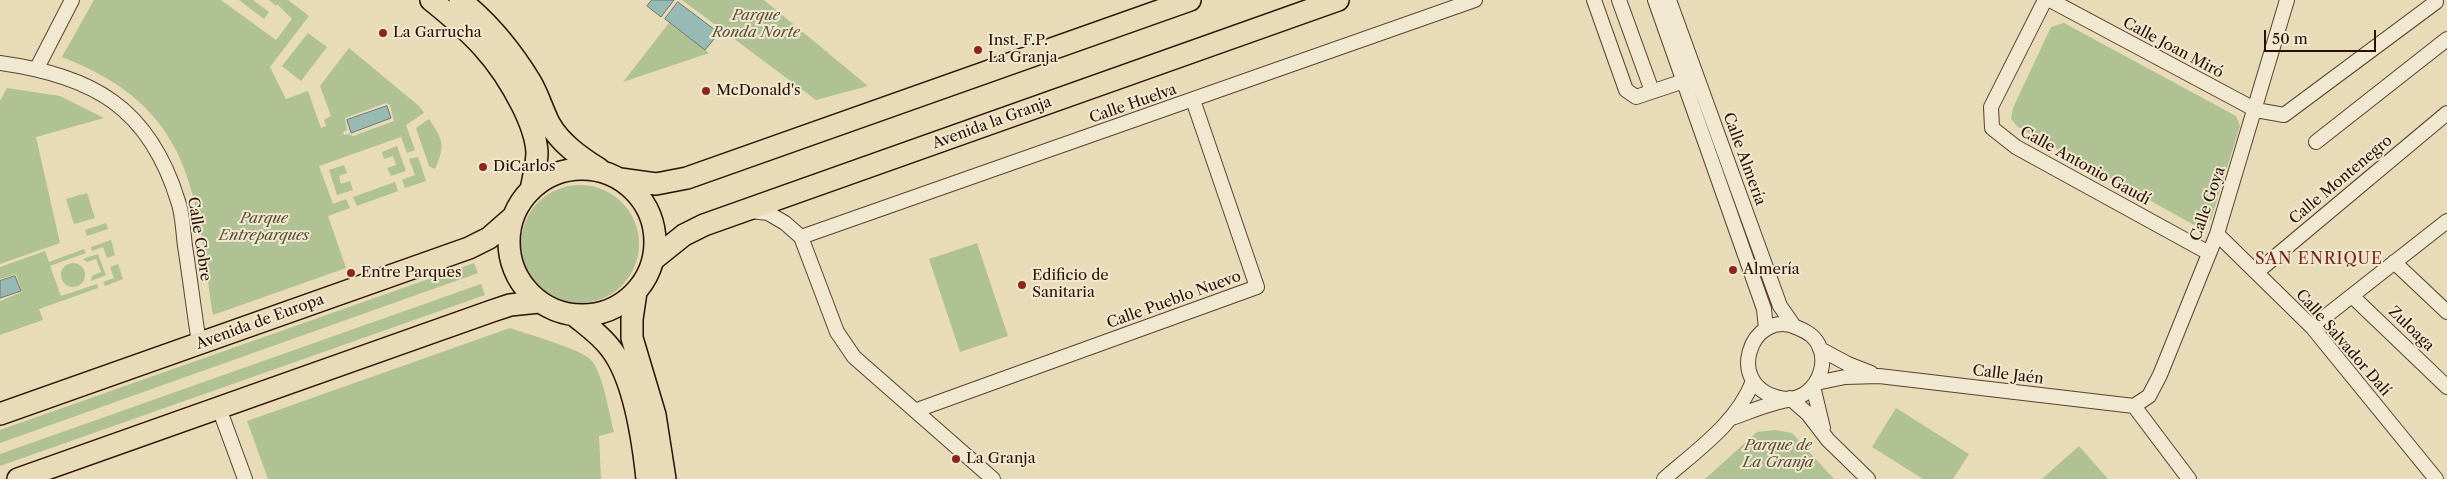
<!DOCTYPE html>
<html>
<head>
<meta charset="utf-8">
<style>
  body { margin:0 }
  #map { position:relative; width:2447px; height:479px; overflow:hidden; background:#e8dbb8; font-family:"Libre Caslon Text",serif }
  canvas { display:block }
  .scale { position:absolute; left:2264px; top:30px; width:112px; height:22px; box-sizing:border-box; border:2px solid #2b0f00; border-top:0; padding-left:6px; font-size:15px; line-height:18px; white-space:nowrap; color:#2b0f00; -webkit-text-stroke:4px #f0e8d1; paint-order:stroke }
</style>
</head>
<body>
<div id="map">
<canvas width="2447" height="479"></canvas>
<div class="scale">50 m</div>
</div>
<script>
const ctx = document.querySelector('canvas').getContext('2d');
ctx.lineJoin = 'round';
function fillPath(path, color) { ctx.fillStyle = color; ctx.fill(path, 'evenodd'); }
function stroke(path, color, width, dash) { ctx.strokeStyle = color; ctx.lineWidth = width; ctx.lineCap = dash ? 'butt' : 'round'; ctx.setLineDash(dash || []); ctx.stroke(path); }
function drawText(font, color, halo, rows, align = 'center') {
  ctx.font = font + ' "Libre Caslon Text",serif'; ctx.lineWidth = 4; ctx.setLineDash([]); ctx.textBaseline = 'middle'; ctx.strokeStyle = halo; ctx.fillStyle = color; for (const [text, x, y, turn = 0] of rows) {
    ctx.save(); ctx.translate(x, y); ctx.rotate((+turn || 0) * Math.PI / 180); ctx.textAlign = isNaN(turn) ? turn : align; if (halo) ctx.strokeText(text, 0, 0); ctx.fillText(text, 0, 0); ctx.restore();
  }
}
fillPath(new Path2D(`
  M94,0h127l55,40 16,-21 -15,-15 -1,2 -7,-6h19l21,16 -39,51 16,32 22,-8 13,37 5,-2 -2,-6 7,-4 -11,-30 29,-38 70,58 5,7 -18,12 9,25 -8,3 -6,-16 -82,29 14,38 13,-5 4,9 -22,8 18,52 -133,47c-18,-123 -19,-207 -151,-258zM386,103l4,2 4,16 -41,15 -5,-2 -4,1 -1,-3 4,-2 -2,-12z
  M239,0h14l16,12 -5,7z
  M682,0h82l104,86 -52,14z
  M669,23l40,30 -86,29z
  M2064,23l172,93 4,10 -29,93 -8,6h-9l-176,-98 -7,-8 2,-11 38,-81z
  M308,33l19,14 -26,34 -19,-15z
  M7,88l53,8 44,22 -68,19 24,106 -60,21v-163z
  M429,119c14,21 17,26 6,50l-6,-3 -13,-38z
  M397,146l9,25 -15,5 -4,-8 9,-3 -3,-9 -9,3 -2,-7z
  M418,157l8,24 -21,7 -3,-8 13,-5 -6,-16z
  M344,165l3,8 -8,3 2,8 9,-3 3,9 -16,5 -8,-25z
  M395,182l3,9 -41,15 -4,-9z
  M521 244a59 59 0 1 1 118 0a59 59 0 1 1-118 0Z
  M87,193l8,25 -21,6 -8,-25z
  M106,223l2,6 -21,7 -2,-6z
  M111,240l4,15 -8,3 -4,-11 -11,4 -1,-4z
  M977,243l31,93 -48,16 -31,-93z
  M84,249l2,4 -36,13 11,30 36,-12 1,4 -59,21 4,11 -43,15v-34l22,-9 -6,-18 -16,5v-12l45,-16 4,11z
  M98,254l8,21 -15,6 1,-5 9,-4 -5,-13 -9,3 -4,-3z
  M474,263l4,10 -478,170v-13z
  M61 275a12 12 0 1 1 24 0a12 12 0 1 1-24 0Z
  M118,264l5,15 -18,7 -2,-4 11,-4 -4,-11z
  M481,284l4,11 -485,171v-12z
  M510,328c17,6 70,21 80,31 13,12 19,55 24,73l-15,4 2,43h-333l-21,-58z
  M1896,408l73,46 -16,25h-30l-51,-32z
  M1775,430l17,3 42,46h-129l52,-47z
  M2079,446l29,33h-66z`), '#b0c193');
const water = new Path2D(`
  M652,0h22l-13,17 -14,-11z
  M678,2l41,31 -14,17 -40,-31z
  M387,106l4,12 -40,15 -4,-13z
  M15,276l6,15 -21,7v-17z`);
fillPath(water, '#98bab4');
stroke(water, '#6c766c', 1);
const street = new Path2D(`
  M1594,0l32,90 10,7 48,-16
  M1619,0l33,91
  M1655,0l109,309 2,20
  M1669,0l111,306 14,20
  M2045,0l-54,107 1,21 24,19 193,106
  M2050,0l206,110 28,5 152,-113
  M0,63c93,13 149,44 178,138 5,14 5,30 7,45 5,32 9,65 14,97
  M37,68l35,-68
  M2316,142l131,-103
  M751,211l17,2 17,10 16,14 36,95 17,25 139,122
  M2217,234l95,93 124,152
  M801,237l674,-237
  M2394,262l53,50
  M2257,272l190,-159
  M2352,296l95,91
  M2312,327l135,-106
  M1820,349l28,15 23,9
  M1816,383l29,-6 34,-1 255,30
  M1813,386l10,42
  M1790,398l18,16 20,26 40,39
  M2134,406l15,-10 11,-21 57,-141 70,-234
  M2134,406l55,73
  M219,408l26,71
  M917,410l340,-123 -64,-187
  M1732,418c14,-5 28,-11 43,-15 10,-3 24,-4 32,-11 13,-10 19,-29 13,-44 -4,-11 -12,-16 -22,-20 -47,-23 -78,63 -12,71
  M1664,479c33,-29 73,-56 89,-98`);
const primary = new Path2D(`
  M431,0c41,33 67,57 91,105 7,14 14,31 15,47 0,13 -4,26 -6,38
  M460,0c28,22 51,50 70,81 8,13 12,28 19,42 11,20 31,34 50,46
  M509 242a73 73 0 1 1 146 0a73 73 0 1 1-146 0Z
  M620,179l36,5 31,-6 503,-178
  M654,259l30,-24 20,-10 634,-225
  M636,292l-4,27v19l23,77 10,64
  M574,315c12,10 27,20 37,34 23,30 32,92 36,130
  M0,414l469,-166 20,-10 24,-21
  M18,479l474,-168 18,-6 29,-3`);
stroke(street, '#5a422e', 16);
stroke(primary, '#2b0f00', 24);
stroke(street, '#f0e8d1', 14);
stroke(primary, '#e8dbb8', 21);
for (const [x, y, r, color] of [
  [383,33,5,"#8f2418"],
  [978,50,5,"#8f2418"],
  [706,91,5,"#8f2418"],
  [483,167,5,"#8f2418"],
  [1733,270,5,"#8f2418"],
  [351,273,5,"#8f2418"],
  [1022,285,5,"#8f2418"],
  [956,459,5,"#8f2418"]
]) { const dot = new Path2D(); dot.arc(x, y, r, 0, 2 * Math.PI); ctx.fillStyle = color; ctx.fill(dot); stroke(dot, '#f0e8d1', 2); }
drawText('italic 15px', '#5a4d33', '#f0e8d1', [
  ["Parque",756,16],
  ["Ronda Norte",756,33],
  ["Parque",264,219],
  ["Entreparques",264,236],
  ["Parque de",1778,446],
  ["La Granja",1778,463]
]);
drawText('15px', '#2b0f00', '#f0e8d1', [
  ["La Garrucha",393,33],
  ["Inst. F.P.",988,41],
  ["La Granja",988,58],
  ["McDonald's",716,91],
  ["DiCarlos",493,167],
  ["Almería",1743,270],
  ["Entre Parques",361,273],
  ["Edificio de",1032,276],
  ["Sanitaria",1032,293],
  ["La Granja",966,459]
], 'left');
drawText('15px', '#2b0f00', '#f0e8d1', [
  ["Calle Joan Miró",2173,48,28],
  ["Calle Huelva",1133,104,-19],
  ["Avenida la Granja",992,123,-20],
  ["Calle Almería",1744,159,70],
  ["Calle Antonio Gaudí",2085,166,29],
  ["Calle Montenegro",2341,180,-40],
  ["Calle Goya",2208,204,-71],
  ["Calle Cobre",199,239,81],
  ["Calle Pueblo Nuevo",1174,300,-20],
  ["Avenida de Europa",260,322,-20],
  ["Zuloaga",2411,329,44],
  ["Calle Salvador Dalí",2343,343,49],
  ["Calle Jaén",2008,375,7]
]);
ctx.letterSpacing = '1px';
drawText('16px', '#7a1f14', '#f0e8d1', [
  ["SAN ENRIQUE",2319,259]
]);
ctx.letterSpacing = '0px';
</script>
</body>
</html>
